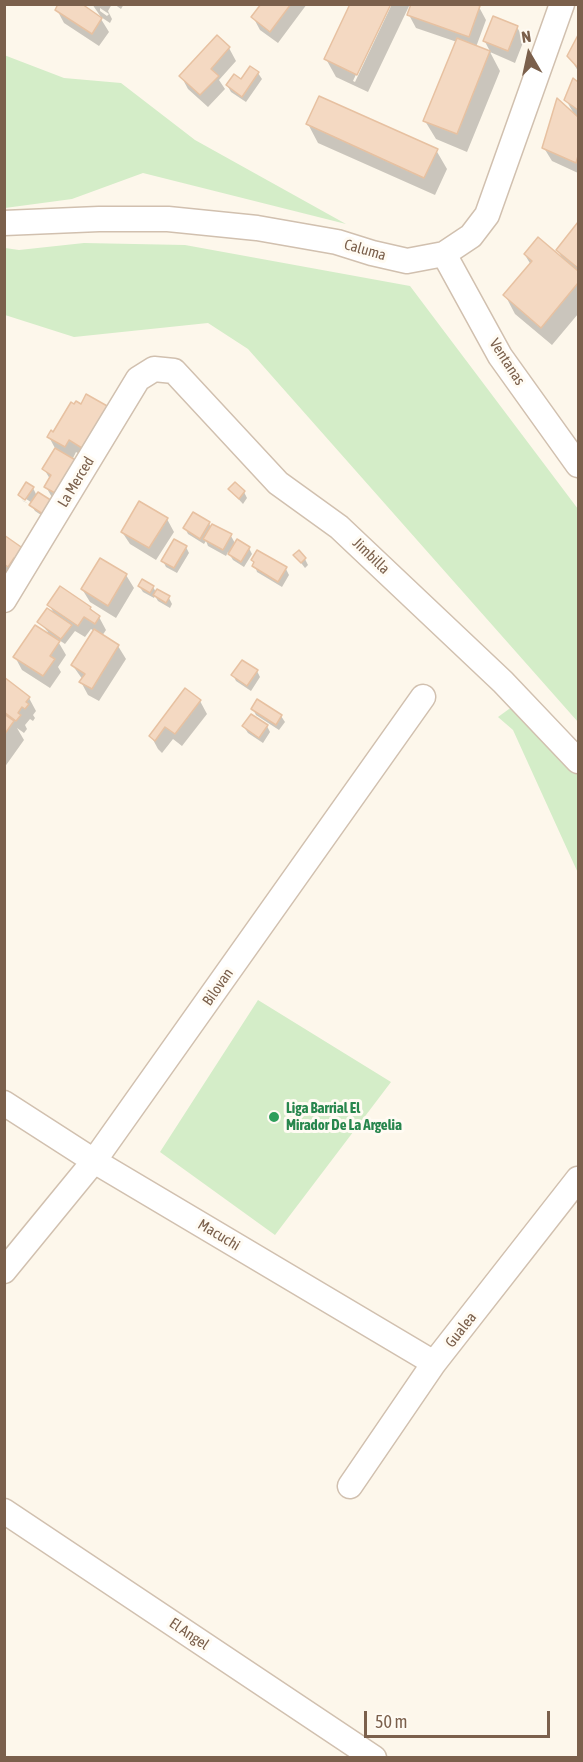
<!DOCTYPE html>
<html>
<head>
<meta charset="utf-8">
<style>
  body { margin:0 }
  #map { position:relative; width:583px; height:1762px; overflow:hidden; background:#fdf7eb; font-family:"Asap Condensed",sans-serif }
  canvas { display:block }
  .frame { position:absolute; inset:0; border:6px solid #7b604c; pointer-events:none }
  .north { position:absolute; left:499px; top:24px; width:60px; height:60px; -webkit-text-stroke:4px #fffbf3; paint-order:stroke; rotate:351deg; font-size:16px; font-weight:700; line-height:24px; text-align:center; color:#7b604c }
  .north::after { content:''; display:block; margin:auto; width:21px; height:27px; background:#7b604c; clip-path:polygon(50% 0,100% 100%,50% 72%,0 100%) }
  .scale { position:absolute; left:364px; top:1711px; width:186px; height:27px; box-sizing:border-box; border:3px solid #7b604c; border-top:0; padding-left:8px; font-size:18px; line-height:21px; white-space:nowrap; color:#7b604c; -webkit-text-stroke:4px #fffbf3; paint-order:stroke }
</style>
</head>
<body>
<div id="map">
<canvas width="583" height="1762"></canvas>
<div class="frame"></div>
<div class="north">N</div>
<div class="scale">50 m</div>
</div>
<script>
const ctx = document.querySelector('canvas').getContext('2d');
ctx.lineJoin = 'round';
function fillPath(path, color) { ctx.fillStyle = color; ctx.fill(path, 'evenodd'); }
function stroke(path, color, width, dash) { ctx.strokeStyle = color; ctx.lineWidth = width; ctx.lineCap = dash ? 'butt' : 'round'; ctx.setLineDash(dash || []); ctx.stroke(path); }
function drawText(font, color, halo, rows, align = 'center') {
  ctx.font = font + ' "Asap Condensed",sans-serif'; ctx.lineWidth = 6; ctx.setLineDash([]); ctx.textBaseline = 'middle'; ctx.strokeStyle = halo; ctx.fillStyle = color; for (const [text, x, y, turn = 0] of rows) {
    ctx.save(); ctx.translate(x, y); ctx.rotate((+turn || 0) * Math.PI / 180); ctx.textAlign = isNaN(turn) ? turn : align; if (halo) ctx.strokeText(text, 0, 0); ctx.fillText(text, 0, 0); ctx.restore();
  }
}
fillPath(new Path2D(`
  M4,55l60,23 57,5 74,57 151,84 -203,-51 -71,26 -67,9z
  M84,243l101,2 225,41 168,223v213l-330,-373 -40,-26 -134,14 -69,-22v-67l14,2z
  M520,701l58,64v108l-65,-143 -15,-13z
  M258,1000l133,82 -116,153 -115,-83z`), '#d4edc8');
fillPath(new Path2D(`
  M92,4h20l-4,7 4,8 -2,4 -9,-6zM100,8l9,6 -2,2 -7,-5z
  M114,4h10l-3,5z
  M260,4h47l-29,39 -18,-13 -7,-13 8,-10z
  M389,4l-36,77 2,1 37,-78h18l-42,88 -32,-15 -10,-18z
  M479,7l7,13 -10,27 15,6 -7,-13 33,-13 7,13 -9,23 -25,-11 10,19 -33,81 -31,-13 -11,-18 32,-79 -41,-14 -7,-13z
  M57,10l44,9 8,13 -10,14 -35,-23z
  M217,37l12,11 7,13 -17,19 6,9 -17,18 -20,-18 -7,-13z
  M578,38v33l-9,-15z
  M258,73l4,6 -16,23 -15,-10 -4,-7z
  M574,80l4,3v90l-26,-12 -8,-13 30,-34 -8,-14z
  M308,124l128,26 11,19 -12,26 -117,-52z
  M578,225v89l-26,31 -37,-31 -10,-19 26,-30 -6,-10 38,5 -5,-10z
  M71,404l21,57 -16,-9 -23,47 -7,-12 4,-8 -6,-10 12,-19 -7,-13 5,-3z
  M33,488l4,8 19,29 -21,-14 -4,-6 1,-2 -10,-7v4l7,4 -6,-3 -3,-6z
  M230,490l14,2 3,6 -4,6z
  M167,519l7,13 -18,28 -26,-16 -8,-12z
  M209,523l2,5 20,8 5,9 13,3 3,6 -8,13 -11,-7 -5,-8 -2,4 -18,-10 -2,-5 -2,3 -16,-10 -3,-6z
  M4,537l21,14 -20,29z
  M186,547l3,6 -12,20 -11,-6 -3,-6z
  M295,555l10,4 3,6 -3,3z
  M100,560l26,15 8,13 -18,30 -26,-16 -8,-13z
  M253,560l33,9 3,6 -7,12 -25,-15z
  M139,586l14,1 3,5 13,6 3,6 -2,4 -12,-7 -3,-5 -1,2 -11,-6z
  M49,605l41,3 9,9 7,13 -4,6 16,10 8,13 -27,42 -11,-6 -7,-13 2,-2 -10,-14 21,-35 -3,-2 -6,8 -10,-6 -10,13 -9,-6 10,17 -8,12 3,5 -11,16 -28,-18 -7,-13 33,-25 -9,-10 16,-7z
  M257,671l3,6 -9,14 -15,-10 -3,-6z
  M4,679l25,19 7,13 -3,4 2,3 -2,3 -3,-2 -5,6 2,4 -3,4 -7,-5 7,12 -20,28z
  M200,701l7,13 -25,32 -9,-7 -11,14 -4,-4 -7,-13z
  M253,709l28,7 4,6 -6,8 -23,-15z
  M267,726l3,6 -7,11 -15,-10 -4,-6z`), '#0003');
const building = new Path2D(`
  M58,4h24l20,14 -10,16 -37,-24z
  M261,4h30l-21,28 -19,-15z
  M350,4h41l-34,71 -33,-16z
  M411,4h64l5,2 -11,31 -62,-22z
  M493,16l25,10 -10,25 -25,-10z
  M217,35l13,12 -19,22 8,7 -19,19 -21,-19z
  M578,35v33l-11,-12z
  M457,38l33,13 -33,83 -34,-13z
  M250,66l9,6 -17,25 -16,-12 8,-11 7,5z
  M573,78l5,4v28l-14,-10z
  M319,96l119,53 -14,29 -118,-54z
  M557,98l21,19v39l-2,7 -34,-15z
  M578,222v46l-22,-18z
  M538,237l40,34v12l-37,45 -38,-33 29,-34 -8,-7z
  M86,394l23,13 -24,43 -16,-10 -4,7 -18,-10 4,-7 2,2 18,-30 3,2 2,-3 5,3z
  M55,448l29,17 -20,33 -20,-11 7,-12 -9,-6z
  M26,482l8,5 -9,13 -7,-5z
  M235,482l10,9 -6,8 -11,-10z
  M38,492l22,14 -8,14 -23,-15z
  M139,501l29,17 -19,30 -28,-16z
  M193,512l17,10 -10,17 -17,-11z
  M212,524l20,10 -9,16 -20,-11z
  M4,535l20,14 -2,15 -8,-6 -6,9 -4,-3z
  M174,539l13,7 -13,22 -13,-7z
  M237,539l13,8 -9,15 -13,-8z
  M257,550l30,17 -9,15 -26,-16 2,-4 -3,-2z
  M299,550l7,8 -5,5 -8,-8z
  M100,558l27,16 -19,32 -27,-17z
  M142,579l12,7 -4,7 -12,-7z
  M60,586l31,21 -1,2 10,7 -5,8 -11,-7 -6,9 -31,-21z
  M157,589l13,7 -4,7 -13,-8z
  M47,608l25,17 -11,14 -24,-17z
  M35,625l25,16 -10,15 5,3 -12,17 -30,-19z
  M94,629l25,16 -27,44 -13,-7 6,-8 -14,-9z
  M242,660l16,10 -11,16 -16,-11z
  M4,677l26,20 -4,5 3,2 -4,5 -3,-2 -4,6 3,2 -5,6 -12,-9z
  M185,688l16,12 -26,34 -10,-7 -10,14 -6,-5z
  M257,699l25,16 -6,10 -25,-16z
  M4,714l10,7 -10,14z
  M251,714l17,11 -9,13 -17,-12z`);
fillPath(building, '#f4d9c2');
stroke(building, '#e7c1a1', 1.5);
const minor = new Path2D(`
  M4,223l95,-4h69l89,9 80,14 35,11 35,8 37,-7 27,-18 16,-21 75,-211
  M444,254l56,102 78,109
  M4,600l134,-221 16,-10 20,2 104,112 61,44 164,155 75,79
  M4,1103l90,58 340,202
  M4,1271l90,-110 329,-464
  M350,1486l84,-123 144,-184
  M4,1511l370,247`);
stroke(minor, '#d1c0af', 27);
stroke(minor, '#fff', 24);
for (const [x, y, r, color] of [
  [274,1117,6,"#2e9e5b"]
]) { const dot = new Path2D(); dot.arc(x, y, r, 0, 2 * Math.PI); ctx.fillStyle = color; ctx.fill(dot); stroke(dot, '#fffbf3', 2); }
drawText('15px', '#7b604c', '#fffbf3', [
  ["Caluma",365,250,16],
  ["Ventanas",507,362,57],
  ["La Merced",76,482,-59],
  ["Jimbilla",371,556,44],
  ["Bilovan",218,987,-55],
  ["Macuchi",219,1235,31],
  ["Gualea",461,1330,-52],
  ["El Angel",189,1634,34]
]);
drawText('bold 15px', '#27864d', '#fffbf3', [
  ["Liga Barrial El",286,1108],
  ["Mirador De La Argelia",286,1125]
], 'left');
</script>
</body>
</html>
